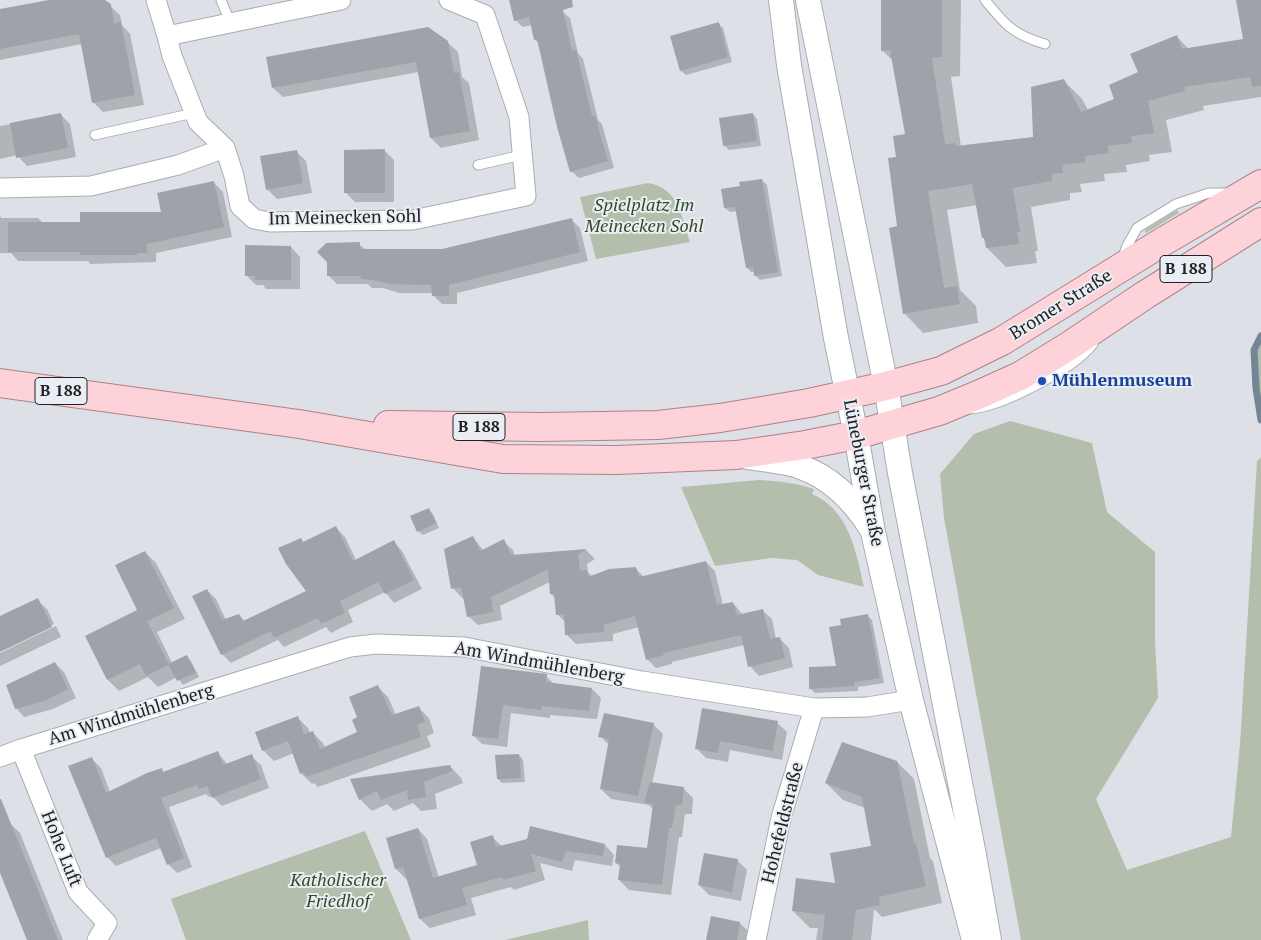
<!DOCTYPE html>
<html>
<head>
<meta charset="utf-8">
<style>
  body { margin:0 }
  canvas { display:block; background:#dde1e7 }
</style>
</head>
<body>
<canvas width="1261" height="940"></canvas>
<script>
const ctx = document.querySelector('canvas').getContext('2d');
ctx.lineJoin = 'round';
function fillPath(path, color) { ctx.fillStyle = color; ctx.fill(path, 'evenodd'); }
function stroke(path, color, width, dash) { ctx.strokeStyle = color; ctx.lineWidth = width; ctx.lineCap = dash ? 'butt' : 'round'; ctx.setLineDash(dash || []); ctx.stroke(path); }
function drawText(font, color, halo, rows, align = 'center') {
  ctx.font = font + ' "PT Serif",serif'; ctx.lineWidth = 4; ctx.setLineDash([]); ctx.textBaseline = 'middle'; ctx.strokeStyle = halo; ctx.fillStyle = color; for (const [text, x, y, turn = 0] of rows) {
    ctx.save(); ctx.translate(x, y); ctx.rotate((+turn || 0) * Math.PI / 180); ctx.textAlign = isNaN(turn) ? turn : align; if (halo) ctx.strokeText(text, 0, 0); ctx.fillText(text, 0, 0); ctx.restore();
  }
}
fillPath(new Path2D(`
  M648,183c31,5 33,33 42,59l-94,17 -16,-62z
  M1177,210l2,3 -33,20 -1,-1v-2z
  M1261,336v84l-5,-32 -2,-38z
  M1010,421l82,22 15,69 48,40v89l3,57 -62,101 31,71 104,-33 9,-93 17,-283 4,-3v482h-240l-77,-422 -4,-44 34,-40z
  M759,480c20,1 37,3 55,9l-2,5c37,16 44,57 52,93l-46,-12 -21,-15 -26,-2 -56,8 -34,-79z
  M365,831l46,109h-225l-15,-41z
  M588,920l1,20h-84z`), '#b3bead');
fillPath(new Path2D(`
  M57,0h46l17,15 2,10 8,9 14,71 -41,7 -10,-10 -11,-58 -82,16v-49z
  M511,0h37l22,18 8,35 5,6 15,61 4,4 12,44 -35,10 -8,-7 -32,-128 -4,-3 -3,-15 -9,2 -8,-7z
  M883,0h78l-1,76 -9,1 10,70 73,-9 29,-58 19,19 6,11 28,-10 24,-27 37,-36 12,12 56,-9 -8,-40h24v97l-58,9 1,4 -38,10 6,32 -23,3 1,6 -24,4 1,7 -23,2 1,7 -25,3 2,8 -12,1v7l-39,7 7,44h-3l2,12 -31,4 -19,-19 -1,-7 -3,-4 -6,-32 -30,5 13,80 16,16 2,17 -55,10 -19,-20 -5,-86 -2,-69 9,-23 -12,-73 -11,-11z
  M718,24l5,4 9,34 -46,13 -5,-4z
  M447,42l11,10 4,25 7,6 10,57 -38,8 -10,-10 -12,-66 -136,25 -10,-9z
  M753,114l4,5 4,27 -32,4 -5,-5z
  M61,115l9,9 6,33 -49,9 -10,-11 -17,4v-33z
  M296,151l10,10 6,32 -35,6 -10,-10z
  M385,151l9,9v42h-39l-10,-10z
  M762,180l5,5 15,91 -22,4 -5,-5v-3h-4l-4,-4 -10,-57 -7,1 -5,-4 16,-21z
  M213,182l10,10 9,45 -76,16v9l-66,2 -2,-3h-70l-7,-8h-11v-38l1,3h37l5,5h38l81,-10z
  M571,219l9,9 8,33 -131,32v11h-15l-9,-9v-2h-34l-16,-5h-11l-4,-4h-31l-9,-9 31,-31 7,6 76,1z
  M291,247l9,10v32h-34l-3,-4h-7l-10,-10z
  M428,509l5,5 6,14 -16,7 -5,-4z
  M336,528l9,9 11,23 38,-18 8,9 20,38 -28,14 -9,-11 -37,18 5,12 -22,11 -5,-6 -42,20 -6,-7 -47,23 -9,-9 -15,-64 9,9 10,21 13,-5 6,6 63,-30 -8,-52 4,4z
  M473,537l10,13 20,-9 10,9 2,6 71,-6 9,9 -8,5 1,8 4,4 43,-8 9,9 62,-15 9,9 8,34 10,-2 10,12 19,-5 10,9 4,20h4l9,9 4,19 -34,9 -9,-10 -6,-21 -72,17v2l-16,4 -9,-9 -8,-32 -26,7v7l-37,3 -10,-10v-11l-9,-9 -1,-15 -5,-5 -1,-12 -50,24 2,14 -24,5 -10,-9 -4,-19 -2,1 -9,-10z
  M145,552l11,11 29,56 -28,13 15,31 14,-7 5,5 8,16 -16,8 -6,-8 -19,10 -10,-10 -29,14 -11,-11 -22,-44 52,-26z
  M37,600l10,9 7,15 -54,27v-33z
  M868,616l4,4 12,63 -26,4v4l-43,2 -5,-5 28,-21 4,-41z
  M56,626l5,11 -61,29v-13z
  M55,663l9,9 12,26 -23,11 -29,8 -8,-9z
  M482,667l64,9 9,9 37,4 9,9 -4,21 -47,-4v3l-39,-5 -4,34 -25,-3 -9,-9z
  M377,686l11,11 8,18 23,-7 10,10 5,15 -7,3 4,11 -113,40 -4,-4 -2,1 -11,-11 -7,-20 -20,8 -11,-11 35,-32 10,10 2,5 2,-1 11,11 2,5 34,-15v-15z
  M703,709l74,14 10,9 -5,28 -52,-10 -2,12 -22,-4 -9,-9z
  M653,724l10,10 -11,50 31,4 10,10 -1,16h-7l-3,23h-3l-8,58 -42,-5 -10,-10 2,-13 -5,-4 32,-14 6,-39 -5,-5 -38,-6 -10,-10 8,-44 -9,-9z
  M218,753l10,12 23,-9 10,9 8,23 -47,18 -10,-10 -3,1 -3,-3 -37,13 23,60 -15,6 -9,-9 -7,-16 -45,18 -9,-9 -16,-99 10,10 9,24 51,-22 3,3z
  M519,755l4,5 2,22 -23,1 -4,-4z
  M897,762l17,17 16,79 3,3 9,42 -60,14 -8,-8 -3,31h-55l2,-12h-8l-17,-17 44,-27 36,-37 -8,-39 -22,-8 -17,-17z
  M450,766l11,12 2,5 -28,11 2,15 -16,2 -8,-8 -19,8 -7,-7 -15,7 -12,-12 -8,-19z
  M0,801l10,22 10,10 43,107h-35l-28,-70z
  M418,829l9,10 12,39 39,-12 14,-29 11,10 102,-2 9,10 -2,11 -37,-6 -3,11 -32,-8 5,17 -31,10 -3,-3 -40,11 5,17 -46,13 -10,-9 -12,-41 -2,1 -10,-10 -9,-31z
  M737,860l10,10 -6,31 -32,-6 -10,-10z
  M740,923l8,8 -1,9h-39z`), '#0003');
stroke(new Path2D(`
  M1261,336l-7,14 2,38 5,32`), '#768595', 7);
fillPath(new Path2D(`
  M49,0h56l6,4 3,20 7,-2 14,73 -43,8 -13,-69 -79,15v-40z
  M509,0h63l1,7 -10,3 9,41 4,-1 16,66h3l13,45 -38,11 -13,-45 -20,-88 -3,1 -5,-23 -15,4z
  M881,0h61v57l-10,1 13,86 11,-1v3l77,-9 -2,-50 33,-8 17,33 33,-13 -5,-14 29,-13 -8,-18 47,-19 5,14 61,-10 -7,-39h25v86l-9,1 -2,-10 -66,10 1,4 -37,10 6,32 -23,3 1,7 -25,3 2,7 -24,3 1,6 -24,3 1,8 -11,1v7l-39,7 7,44h-3l2,12 -33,4 -2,-10h-2l-10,-54 -44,7 16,97 13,-2 3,18 -57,10 -14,-86 8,-2 -9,-68 8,-1 -3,-21 12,-2 -15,-84 -9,1z
  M719,22l9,35 -48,14 -10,-35z
  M428,27l20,14 6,32 5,-1 11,59 -40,7 -14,-76 -144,26 -6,-31z
  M61,113l7,35 -52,10 -6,-35z
  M753,113l4,28 -34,5 -4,-28z
  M385,149v44h-41v-43z
  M297,150l6,33 -37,7 -6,-34z
  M762,179l16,93 -24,4 -1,-9 -7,1 -11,-61 -11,1 -3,-19 19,-3 -1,-4z
  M214,181l10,46 -77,17v9h-10v2h-57v-3h-72v-30h72v-10h81l-4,-19z
  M572,218l8,34 -131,33v11h-17l-1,-11 -42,-1 -16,-4 -12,-1v-3h-34v-14l-10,-10 9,-9 34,-1v7h82z
  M245,245l46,1v34h-36v-4h-10z
  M429,508l7,15 -19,9 -7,-16z
  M336,526l17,35 41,-21 20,40 -29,14 -7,-12 -38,19 5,12 -24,11 -3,-6 -44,20 -3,-7 -50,24 -29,-59 15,-7 15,31 17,-6 4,7 63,-30 -20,-27 -8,-16 23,-10 2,4z
  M473,536l7,15 24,-12 7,16 76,-6 -9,5 2,17 7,-1 1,7 21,-8 27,-2 3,10 67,-16 11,44 16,-3 4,13 26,-6 7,30 10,-2 5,21 -37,9 -7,-32 -78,18 1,2 -18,5 -11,-44 -31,9v7l-39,3 -1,-21 -8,1 -2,-21h-4l-2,-25 -57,28 2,15 -26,5 -6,-30 -10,2 -7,-40z
  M145,551l29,57 -27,13 22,44 -23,11 -6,-12 -33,16 -22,-44 52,-26 -22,-45z
  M38,598l14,29 -52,25v-36z
  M868,614l12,64 -26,4v4l-45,3v-22l27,-1 -7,-39 12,-2 -1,-6z
  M187,655l9,18 -19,8 -9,-17z
  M55,662l13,27 -24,12 -29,8 -9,-24z
  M481,666l66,8 -1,8 46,6 -3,23 -47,-5 -1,4 -38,-5 -5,34 -26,-3z
  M378,685l14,30 27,-9 6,16 -8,3 4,12 -115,40 -2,-5 -4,2 -12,-33 -26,10 -7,-19 43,-16 6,18 9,-3 7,18 37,-17 -5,-12 5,-3 -8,-20z
  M702,708l76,13 -5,30 -53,-10 -2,12 -23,-4z
  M604,713l50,10 -16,73 -38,-7 9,-50 -11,-2z
  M842,742l55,19 17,82h2l10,43 -47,11 1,8 -24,5 -4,30h-30l3,-25 -33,-4 4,-33 39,5 -5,-30 41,-7 -9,-49 -37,-14z
  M218,751l5,14 29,-11 9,25 -49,19 -5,-12 -8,3 -2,-4 -36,13 23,60 -17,7 -11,-27 -50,20 -38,-92 24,-9 14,36 41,-20 15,-5 1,4z
  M519,754l2,24 -24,1 -2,-24z
  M450,765l2,6 -28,11 2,15 -18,3 -1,-10 -26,10 -4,-9 -18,9 -9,-21z
  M650,782l34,5 -2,18h-6l-4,23h-3l-7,57 -44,-5 2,-16 -5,-1 2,-18 30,3 6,-44 -9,-1z
  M0,799h1l57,141h-31l-27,-67z
  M530,826l75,18 -2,12 -37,-5 -4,11 -31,-8 5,17 -33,9 -1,-3 -40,11 5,17 -48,14 -16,-52 -8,2 -9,-31 32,-10 15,50 44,-13 -7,-23 23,-7 3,12 31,-8z
  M704,853l34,6 -6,33 -34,-7z
  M711,916l29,6 -3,18h-31z`), '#9fa2a8');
const service = new Path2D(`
  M221,0l9,22
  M985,0c20,25 29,35 60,44
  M95,135l99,-22
  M478,165l44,-10
  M1122,259l5,-13 10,-18 39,-24 33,-11h20
  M969,409c31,-1 105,-40 124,-65`);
const minor = new Path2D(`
  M156,0l11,36 174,-36
  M167,36l5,20 26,66 27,26
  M0,188l91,-2 87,-21 47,-17 9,28 6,30 14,13 16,3 143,-2 113,-24 -7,-79 -34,-102 -36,-15
  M21,749l57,143 29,31 -10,17
  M0,757l21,-8 329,-102 26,-3 88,3 178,34 172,27 53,-1 44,-7
  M756,940l25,-122 33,-110`);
const tertiary = new Path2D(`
  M781,0l8,65 47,273 20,97 17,97 38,168 63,240
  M808,0l78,386 14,87 74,382 15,85
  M747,457c17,3 39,4 54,10 31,11 53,34 70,61`);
const primary = new Path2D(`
  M0,383l299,41 204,35 114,1 119,-5 69,-10 51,-10 83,-24 39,-16 42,-19 49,-30 76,-51 116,-73
  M388,425l152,2 118,-2 62,-7 89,-15 77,-17 40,-11 15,-4 61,-30 162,-100 97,-57`);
stroke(service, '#a9acb2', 11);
stroke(minor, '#a9acb2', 21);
stroke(tertiary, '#a9acb2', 26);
stroke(primary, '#af8188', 30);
stroke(service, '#fff', 9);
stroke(minor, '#fff', 19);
stroke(tertiary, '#fff', 24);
stroke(primary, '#fdd2d8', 28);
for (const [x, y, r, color] of [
  [1042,381,5,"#1a4fb4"]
]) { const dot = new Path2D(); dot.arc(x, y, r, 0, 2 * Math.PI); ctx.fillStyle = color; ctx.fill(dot); stroke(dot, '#eaeef4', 2); }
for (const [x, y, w] of [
  [1186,269,52],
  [61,391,52],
  [479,427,52]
]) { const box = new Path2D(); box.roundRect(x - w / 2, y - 13.5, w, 27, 4); ctx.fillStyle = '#eaeef4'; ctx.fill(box); stroke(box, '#212224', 1); }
drawText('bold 16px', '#212224', null, [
  ["B 188",1186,269],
  ["B 188",61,391],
  ["B 188",479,427]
]);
drawText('italic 18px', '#314b23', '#eaeef4', [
  ["Spielplatz Im",644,206],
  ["Meinecken Sohl",644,227],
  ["Katholischer",338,881],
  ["Friedhof",338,902]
]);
drawText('18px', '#212224', '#eaeef4', [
  ["Im Meinecken Sohl",345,218,-1],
  ["Bromer Straße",1061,305,-32],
  ["Lüneburger Straße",863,473,79],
  ["Am Windmühlenberg",539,663,10],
  ["Am Windmühlenberg",131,715,-17],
  ["Hohefeldstraße",783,823,-76],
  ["Hohe Luft",61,849,68]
]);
drawText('bold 18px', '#164399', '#eaeef4', [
  ["Mühlenmuseum",1052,381]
], 'left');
</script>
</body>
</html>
